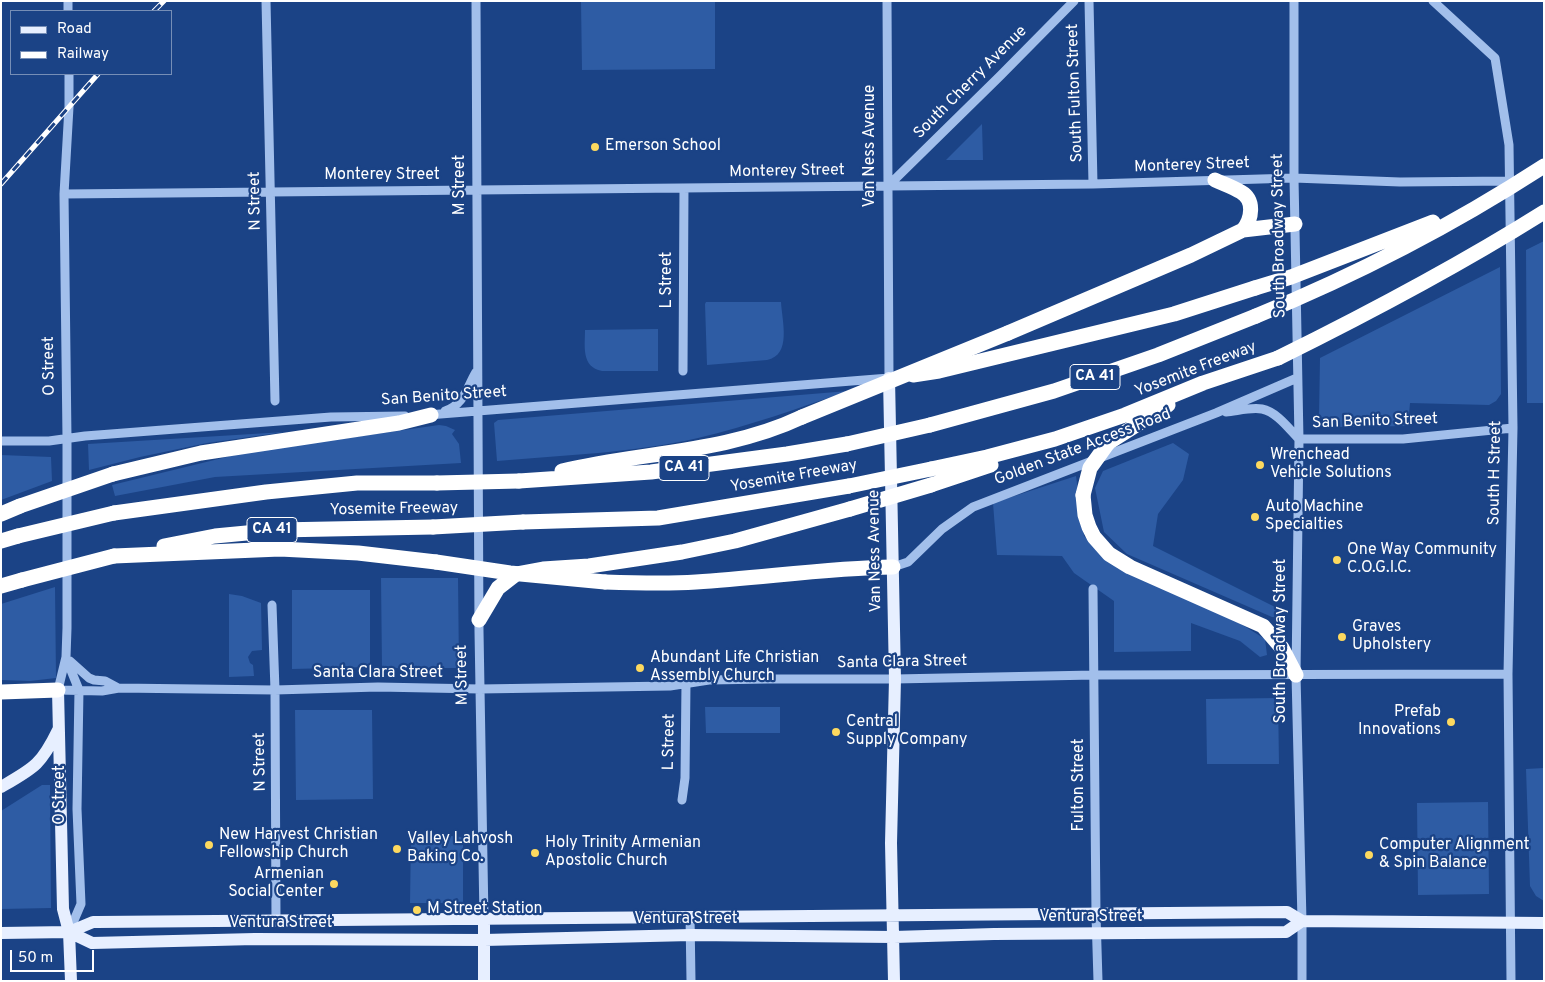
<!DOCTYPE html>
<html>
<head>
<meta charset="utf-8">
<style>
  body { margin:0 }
  #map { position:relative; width:1545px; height:982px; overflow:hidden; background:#1b4386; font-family:Overpass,sans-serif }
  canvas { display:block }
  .frame { position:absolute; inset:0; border:2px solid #fff; pointer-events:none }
  .legend { position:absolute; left:10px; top:10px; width:162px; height:65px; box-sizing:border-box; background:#1b4386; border:1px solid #768eb6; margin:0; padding:6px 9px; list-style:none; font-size:15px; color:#fff }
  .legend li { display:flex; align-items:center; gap:10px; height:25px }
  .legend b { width:25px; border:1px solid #768eb6 }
  .scale { position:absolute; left:10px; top:950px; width:84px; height:22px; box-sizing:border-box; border:2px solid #fff; border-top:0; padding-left:6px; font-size:15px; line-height:18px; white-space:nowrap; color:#fff; -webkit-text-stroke:4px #1b4386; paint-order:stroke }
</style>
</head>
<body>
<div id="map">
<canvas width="1545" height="982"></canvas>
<div class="frame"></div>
<ul class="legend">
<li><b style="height:6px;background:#e7efff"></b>Road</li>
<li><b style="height:6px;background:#fff"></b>Railway</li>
</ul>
<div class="scale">50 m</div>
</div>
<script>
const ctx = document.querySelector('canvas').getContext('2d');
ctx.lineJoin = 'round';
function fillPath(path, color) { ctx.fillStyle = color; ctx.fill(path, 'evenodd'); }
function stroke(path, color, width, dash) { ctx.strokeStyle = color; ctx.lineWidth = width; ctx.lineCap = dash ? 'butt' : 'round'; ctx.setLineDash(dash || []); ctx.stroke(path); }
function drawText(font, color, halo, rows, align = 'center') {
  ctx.font = font + ' Overpass,sans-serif'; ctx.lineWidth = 4.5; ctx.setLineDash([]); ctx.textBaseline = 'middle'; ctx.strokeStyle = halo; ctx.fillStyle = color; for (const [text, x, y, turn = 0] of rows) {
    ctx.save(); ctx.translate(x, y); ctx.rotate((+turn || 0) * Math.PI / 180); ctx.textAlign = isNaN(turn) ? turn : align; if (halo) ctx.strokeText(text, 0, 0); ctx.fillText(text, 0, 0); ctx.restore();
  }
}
fillPath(new Path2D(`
  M581,1h134v68l-133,1z
  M982,124l1,36h-37z
  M1544,241v162h-17l-1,-153z
  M1500,267l1,127 -5,7 -7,4 -79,-2 -2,23 -73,1 -10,-4 -6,-6 1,-59z
  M706,302h75c1,19 11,53 -14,58l-60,5 -2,-61z
  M658,329v42h-56c-21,-4 -17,-25 -17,-41z
  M848,391c-49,17 -99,35 -150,47 -65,15 -134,17 -201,23l-3,-38 4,-3z
  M439,425l7,1 9,4 -3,4 7,10 2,19 -246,14 -100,19 -3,-11 131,-32z
  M285,432l-78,11 -67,14 -51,13 -1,-26z
  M1173,443l16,11 -6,26 -25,34 -5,32 128,64 -1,7h-8l-145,-63 -23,-22 -9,-44 8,-17z
  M1,455l50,2 1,24 -51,19z
  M1076,476l8,60 33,32 108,46 40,25 2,16 -7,2 -20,-16 -49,-18v28l-77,1v-51l-40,-28 -12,-17 -65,-1 -4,-52z
  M381,578h77l1,90h-77z
  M55,587l1,91 -26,3 -29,-1v-76z
  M292,590h78v77l-78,2z
  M229,594l13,2 19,7 1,47 -10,1 -4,6 2,6 3,2 1,11 -25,1z
  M1278,698l1,66h-72l-1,-65z
  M705,707h75v26h-74z
  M295,710h77l1,89 -77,1z
  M1544,768v133l-8,-5 -6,-10 -4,-117z
  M42,785h8l1,123 -50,1v-98z
  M1488,802l1,92 -71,1 -1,-92z
  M457,836l6,2v65h-53l1,-66z`), '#2e5ca4');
stroke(new Path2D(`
  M68,1v10
  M266,1l9,400
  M476,1l3,630 5,288
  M1089,1l4,183
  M1294,1v177l5,261 -3,236 6,246v60
  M1433,1l62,57 14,87 4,283 -5,246 3,307
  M69,74v33l-5,87 3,244v190l-1,29 -8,33 44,1 17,-3 156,2 103,-3 102,2 190,-3 39,-6 59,-1h127l199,-4 414,-1
  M888,186l112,-110 74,-75
  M64,194l1029,-10 201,-6 106,4 110,-1
  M683,371l1,-183
  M445,411c19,-6 22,-24 31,-39
  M1226,412c11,-1 25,-5 36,-3 15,3 27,20 37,30
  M428,415l461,-37 -2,-377
  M1299,439h104l110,-11
  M1,441h48l36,-5 246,-19 74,-1
  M893,567l15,-5 34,-33 31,-22 243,-94 81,-35
  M1093,589l3,326 2,66
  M272,605l3,85 1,230
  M66,658l13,32 -2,119 4,95 -12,28
  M70,661l19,17 5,2 11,1 13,7
  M682,800l3,-22 1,-95
  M690,916l1,65`), '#a2bfeb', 9);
stroke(new Path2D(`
  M889,378l6,301 -4,164 3,138
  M58,690l5,219 6,23 2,49
  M1,787c33,-19 40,-22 57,-57
  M69,932l23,11 163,-4 229,1 207,-5 203,2 100,-3 292,-2 16,-11
  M1,933l68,-1 24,-10h4l1190,-10 15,9 242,2
  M484,981v-62`), '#e7efff', 12);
stroke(new Path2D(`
  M1215,180c9,4 18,7 26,12 14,8 11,27 2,38
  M1008,333l183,-78 52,-25 52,-6
  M913,375l26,-4 235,-57 81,-26
  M930,425l124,-34 104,-36 98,-39
  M1108,443l60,-38
  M931,469l56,-12 68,-18 70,-24 78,-32 75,-25
  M562,471c80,-19 164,-18 240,-54
  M113,474l88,-21 198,-30 32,-8
  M519,481l132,-9 136,-18 60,-10
  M931,485l60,-20
  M1083,495l2,20 4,12 5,10 15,17 21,13 133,59 19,22 14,27
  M114,513l152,-21 91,-9h80
  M1,514l19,-8
  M523,522l135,-4 191,-32
  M1,541l17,-5
  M164,546l51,-10 63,-6 155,-3
  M114,556l166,-7 78,4 78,9
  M605,582c30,1 61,2 91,0 66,-4 131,-14 197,-15
  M1,586l21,-6
  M479,620l19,-32 18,-14 27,-5 46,-3 93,-14 53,-11 115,-32
  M1,692l57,-2`), '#fff', 15);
const rail = new Path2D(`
  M154,11l10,-10
  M1,184l97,-110`);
stroke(rail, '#fff', 5);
stroke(rail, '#1b4386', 3, [9]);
stroke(new Path2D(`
  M1255,288l36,-11 142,-55
  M1256,316c100,-41 197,-91 288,-150
  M1278,358c91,-45 180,-92 266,-146
  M802,417l206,-84
  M847,444l83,-19
  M437,483l82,-2
  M849,486l82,-17
  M1083,495l7,-27 18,-25
  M20,506l93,-32
  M850,509l81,-24
  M433,527l90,-5
  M18,536l96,-23
  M436,562l74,11 95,9
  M22,580l92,-24`), '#fff', 15);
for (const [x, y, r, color] of [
  [595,147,5,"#fdd95f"],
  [1260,465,5,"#fdd95f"],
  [1255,517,5,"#fdd95f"],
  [1337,560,5,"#fdd95f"],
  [1342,637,5,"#fdd95f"],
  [640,668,5,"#fdd95f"],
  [1451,722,5,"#fdd95f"],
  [836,732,5,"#fdd95f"],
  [209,845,5,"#fdd95f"],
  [397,849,5,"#fdd95f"],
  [535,853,5,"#fdd95f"],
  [1369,855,5,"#fdd95f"],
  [334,884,5,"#fdd95f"],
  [417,910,5,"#fdd95f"]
]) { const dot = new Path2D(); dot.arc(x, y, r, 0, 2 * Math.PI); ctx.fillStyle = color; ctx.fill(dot); stroke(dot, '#1b4386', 2); }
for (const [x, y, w] of [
  [1095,377,50],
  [684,468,50],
  [272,530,50]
]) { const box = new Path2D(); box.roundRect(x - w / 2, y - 12.5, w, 25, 4); ctx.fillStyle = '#1b4386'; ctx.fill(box); stroke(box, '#fff', 1); }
drawText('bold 15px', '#fff', null, [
  ["CA 41",1095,377],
  ["CA 41",684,468],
  ["CA 41",272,530]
]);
drawText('16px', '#fff', '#1b4386', [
  ["South Cherry Avenue",971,83,-45],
  ["South Fulton Street",1076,93,-92],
  ["Van Ness Avenue",871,146,-90],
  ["Monterey Street",1192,166,-2],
  ["Monterey Street",787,172,-1],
  ["Monterey Street",382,176],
  ["M Street",461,185,-90],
  ["N Street",256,201,-91],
  ["South Broadway Street",1280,236,-91],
  ["L Street",668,280,-90],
  ["O Street",50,366,-91],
  ["Yosemite Freeway",1196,370,-21],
  ["San Benito Street",444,397,-4],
  ["San Benito Street",1375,422,-2],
  ["Golden State Access Road",1083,448,-21],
  ["South H Street",1496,473,-89],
  ["Yosemite Freeway",794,477,-10],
  ["Yosemite Freeway",394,510,-1],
  ["Van Ness Avenue",876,551,-91],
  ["South Broadway Street",1282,641,-90],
  ["Santa Clara Street",902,663,-1],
  ["Santa Clara Street",378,674],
  ["M Street",463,675,-91],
  ["L Street",670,742,-89],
  ["N Street",261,762,-91],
  ["Fulton Street",1080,785,-90],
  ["O Street",61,795,-90],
  ["Ventura Street",1091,918],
  ["Ventura Street",686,920],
  ["Ventura Street",281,924]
]);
drawText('16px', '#fff', '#1b4386', [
  ["Emerson School",605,147],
  ["Wrenchead",1270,456],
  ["Vehicle Solutions",1270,474],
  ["Auto Machine",1265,508],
  ["Specialties",1265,526],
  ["One Way Community",1347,551],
  ["C.O.G.I.C.",1347,569],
  ["Graves",1352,628],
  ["Upholstery",1352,646],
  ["Abundant Life Christian",650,659],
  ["Assembly Church",650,677],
  ["Prefab",1441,713,"right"],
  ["Innovations",1441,731,"right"],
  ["Central",846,723],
  ["Supply Company",846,741],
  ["New Harvest Christian",219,836],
  ["Fellowship Church",219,854],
  ["Valley Lahvosh",407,840],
  ["Baking Co.",407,858],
  ["Holy Trinity Armenian",545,844],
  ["Apostolic Church",545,862],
  ["Computer Alignment",1379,846],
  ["& Spin Balance",1379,864],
  ["Armenian",324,875,"right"],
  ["Social Center",324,893,"right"],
  ["M Street Station",427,910]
], 'left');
</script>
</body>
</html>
